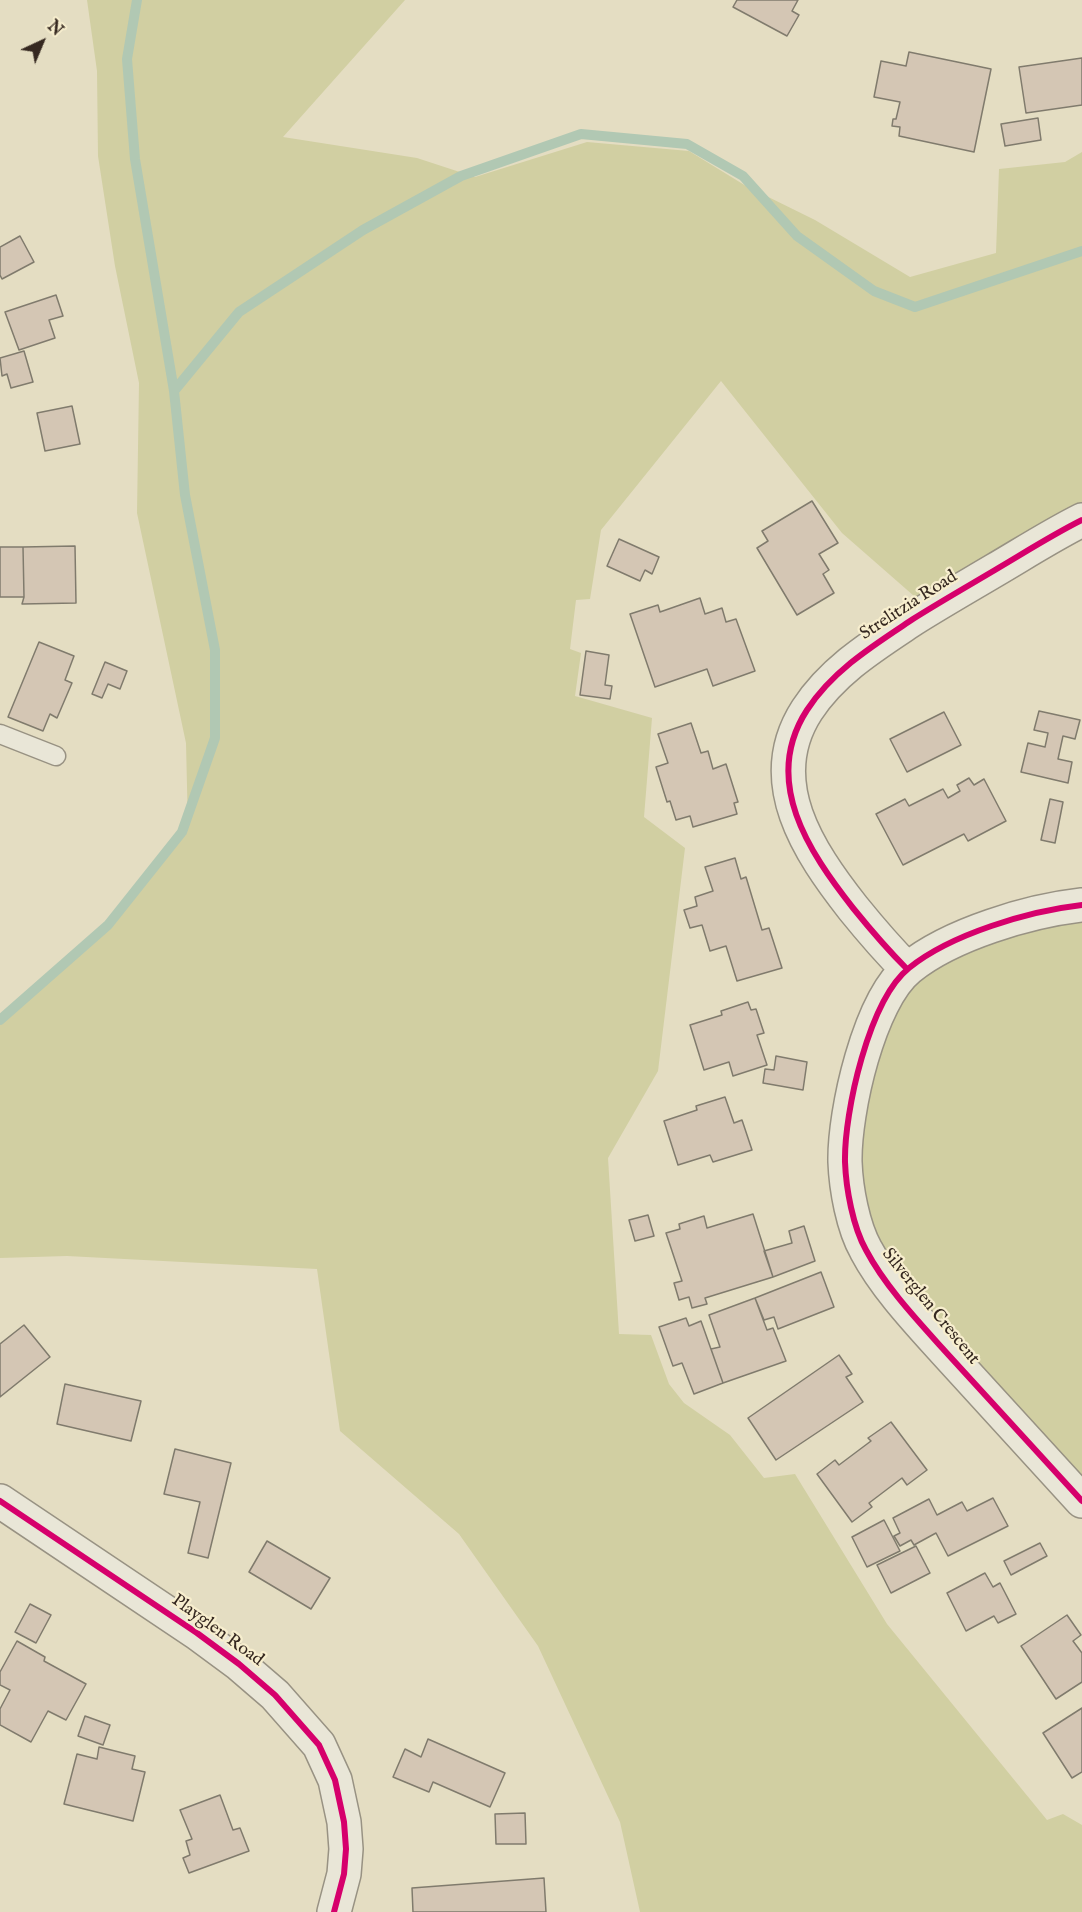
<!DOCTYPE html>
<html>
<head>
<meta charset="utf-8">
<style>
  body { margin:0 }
  #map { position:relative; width:1082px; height:1912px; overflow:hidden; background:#e4ddc2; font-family:"IM FELL English",serif }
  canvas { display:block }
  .north { position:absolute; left:12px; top:12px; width:60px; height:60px; -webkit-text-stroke:4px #f7eece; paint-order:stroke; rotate:44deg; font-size:16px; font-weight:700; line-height:24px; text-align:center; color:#352820 }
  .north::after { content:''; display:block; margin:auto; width:21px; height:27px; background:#352820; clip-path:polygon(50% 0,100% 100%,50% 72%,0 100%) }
</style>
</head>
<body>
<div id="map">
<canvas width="1082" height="1912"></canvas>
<div class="north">N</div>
</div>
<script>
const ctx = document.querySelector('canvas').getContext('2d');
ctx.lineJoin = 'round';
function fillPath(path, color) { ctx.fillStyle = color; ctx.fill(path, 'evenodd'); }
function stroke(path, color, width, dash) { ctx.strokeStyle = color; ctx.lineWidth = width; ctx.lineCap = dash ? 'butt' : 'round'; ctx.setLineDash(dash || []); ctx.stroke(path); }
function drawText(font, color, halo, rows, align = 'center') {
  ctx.font = font + ' "IM FELL English",serif'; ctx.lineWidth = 4.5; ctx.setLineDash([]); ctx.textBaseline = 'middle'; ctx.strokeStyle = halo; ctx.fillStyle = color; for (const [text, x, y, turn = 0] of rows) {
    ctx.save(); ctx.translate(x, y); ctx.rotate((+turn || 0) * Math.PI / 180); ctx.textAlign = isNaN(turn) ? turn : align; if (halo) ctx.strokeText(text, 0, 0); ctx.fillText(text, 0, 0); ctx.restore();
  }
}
fillPath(new Path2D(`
  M87,0h318l-122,137 134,21 58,19 112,-35 102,9 57,35 69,34 95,57 86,-24 3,-84 66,-7 17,-10v371l-152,87 -88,-77 -121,-152 -120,149 -11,69 -14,1 -6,49 11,4 -6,43 77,22 -8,99 41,31 -27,223 -50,87 11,176 32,1 18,49 15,19 46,32 34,43 31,-4 92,150 160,196 16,-6 19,11v87h-442l-20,-90 -82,-176 -79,-112 -119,-103 -23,-162 -250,-13 -67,2v-233l111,-98 77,-98 -2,-86 -49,-230 2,-130 -24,-117 -17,-110 -1,-85z
  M1082,904v600l-170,-189 -66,-132 50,-201z`), '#d1cfa2');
stroke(new Path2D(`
  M174,391l65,-79 124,-82 98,-54 120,-42 106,10 56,32 54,60 77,55 41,16 167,-56
  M0,1020l108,-95 74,-93 33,-94v-88l-30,-155 -11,-104 -39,-232 -8,-100 10,-59`), '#b1c8b3', 10);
const building = new Path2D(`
  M737,0h61l-6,11 7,4 -12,21 -54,-29z
  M909,52l82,17 -17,83 -75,-16 1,-9 -8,-1 1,-7h3l4,-17 -26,-5 7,-36 25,5z
  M1082,58v47l-56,8 -7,-46z
  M1038,118l3,22 -36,6 -4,-22z
  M20,236l14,26 -32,17 -2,-4v-28z
  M56,295l7,21 -14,4 6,18 -36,12 -14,-38z
  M24,351l9,31 -22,6 -4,-14 -5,2 -2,-18z
  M72,406l8,38 -35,7 -8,-38z
  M812,501l26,42 -19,11 10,16 -6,4 11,19 -37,22 -40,-67 11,-7 -6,-10z
  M619,539l40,18 -7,17 -7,-4 -5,11 -33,-15z
  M75,546l1,57 -54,1 2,-7 -1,-50z
  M0,547h23l1,50h-24z
  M700,598l5,16 17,-6 4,14 10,-3 19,52 -42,15 -6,-17 -52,18 -25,-73 28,-9 2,7z
  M39,642l35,14 -9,24 7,3 -15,35 -7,-4 -7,17 -35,-14z
  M586,651l23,4 -4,30 7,1 -2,13 -30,-4z
  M105,662l22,9 -7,18 -12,-5 -6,14 -10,-4z
  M1039,711l41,9 -5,19 -12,-3 -5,23 14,3 -4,21 -47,-11 7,-29 17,4 3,-14 -14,-3z
  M944,712l17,33 -54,27 -17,-33z
  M691,723l10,30 7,-2 5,18 13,-5 12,38 -4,1 3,11 -44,13 -3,-11 -14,4 -6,-19 -3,1 -11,-35 12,-4 -10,-29z
  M969,778l5,7 10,-6 22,42 -38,20 -4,-7 -61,31 -27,-51 29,-15 4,7 34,-17 5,9 12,-7 -3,-6z
  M1050,799l13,3 -8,41 -14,-3z
  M735,858l6,21 5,-2 16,53 7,-2 13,40 -45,13 -11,-35 -16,5 -8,-26 -12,3 -6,-18 13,-4 -2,-9 18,-6 -8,-24z
  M748,1002l3,8 5,-1 8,24 -7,2 10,30 -34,11 -4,-14 -25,8 -14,-45 32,-10 -1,-4z
  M776,1056l31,6 -4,28 -40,-7 2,-14 9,1z
  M725,1097l9,26 8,-3 10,30 -39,12 -3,-7 -32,10 -14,-44 33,-11 -1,-4z
  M753,1214l20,63 -68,21 2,6 -15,4 -3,-11 -10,3 -5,-17 8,-2 -16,-48 14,-4 -1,-5 25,-8 3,12z
  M648,1215l6,21 -19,5 -6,-21z
  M804,1226l11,35 -42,16 -9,-26 28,-8 -3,-12z
  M821,1272l13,35 -56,22 -4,-12 -10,3 -9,-22z
  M755,1298l12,32 6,-2 13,33 -63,22 -12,-34 9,-2 -11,-32z
  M686,1318l3,8 12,-5 22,62 -29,11 -12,-31 -9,3 -14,-39z
  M24,1325l26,32 -50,40v-53z
  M839,1355l13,19 -6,3 17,25 -87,58 -28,-42z
  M65,1384l76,17 -10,40 -74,-17z
  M891,1422l36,48 -20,15 -5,-7 -33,25 3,4 -20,15 -35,-48 18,-14 4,5 32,-24 -3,-3z
  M175,1449l56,14 -23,95 -20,-5 12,-51 -36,-8z
  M993,1498l15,28 -60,30 -12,-23 -22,12 -3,-5 -11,6 -6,-10 6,-3 -7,-15 36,-19 8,16 25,-13 5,9z
  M884,1520l16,31 -33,16 -15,-30z
  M267,1541l63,37 -19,31 -62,-37z
  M1040,1543l7,13 -36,19 -7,-14z
  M916,1546l14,27 -39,20 -14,-28z
  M985,1573l8,14 7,-4 16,31 -18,9 -4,-7 -28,15 -19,-38z
  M30,1604l21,11 -15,28 -21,-11z
  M1067,1615l14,20 -8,6 9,12v29l-26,17 -35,-53z
  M17,1641l28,16 -1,4 42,23 -20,36 -18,-9 -17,31 -31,-17v-16l10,-19 -10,-5v-13z
  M1082,1708v64l-10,6 -29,-45z
  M85,1716l25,9 -7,20 -25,-9z
  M428,1739l77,34 -15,34 -57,-25 -4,10 -36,-15 12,-28 16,8z
  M99,1747l36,9 -3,13 13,3 -12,49 -69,-17 13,-50 20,5z
  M220,1795l13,35 7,-2 9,23 -60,22 -6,-15 7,-3 -4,-14 6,-2 -12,-29z
  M525,1813l1,31h-30l-1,-30z
  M544,1878l2,34h-133l-1,-24z`);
fillPath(building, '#d4c6b4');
stroke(building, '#807b6d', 1.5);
const lane = new Path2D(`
  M0,734l56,22`);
const street = new Path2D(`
  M1082,905c-53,6 -131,29 -173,63 -40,32 -65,144 -64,194 1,27 8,65 21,88 19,36 51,70 78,100 46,51 92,101 138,151
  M907,969c-19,-19 -37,-40 -54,-61 -44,-56 -92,-127 -46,-198 26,-40 67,-65 106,-91 27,-17 55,-33 82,-49 29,-17 57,-35 87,-50
  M0,1501l197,132 42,31 36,31 44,50 16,35 9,42 2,27 -2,25 -10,38`);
stroke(lane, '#989283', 21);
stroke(street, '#989283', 36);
stroke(lane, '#e9e6d7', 18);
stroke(street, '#e9e6d7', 33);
stroke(new Path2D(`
  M1082,905c-53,6 -131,29 -173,63 -40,32 -65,144 -64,194 1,27 8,65 21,88 19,36 51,70 78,100 46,51 92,101 138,151
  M907,969c-19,-19 -37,-40 -54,-61 -44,-56 -92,-127 -46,-198 26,-40 67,-65 106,-91 27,-17 55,-33 82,-49 29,-17 57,-35 87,-50
  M0,1501l197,132 42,31 36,31 44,50 16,35 9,42 2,27 -2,25 -10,38`), '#d6006c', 6);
drawText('18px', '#352820', '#f7eece', [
  ["Strelitzia Road",909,606,-33],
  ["Silverglen Crescent",930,1307,51],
  ["Playglen Road",217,1631,36]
]);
</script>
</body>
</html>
